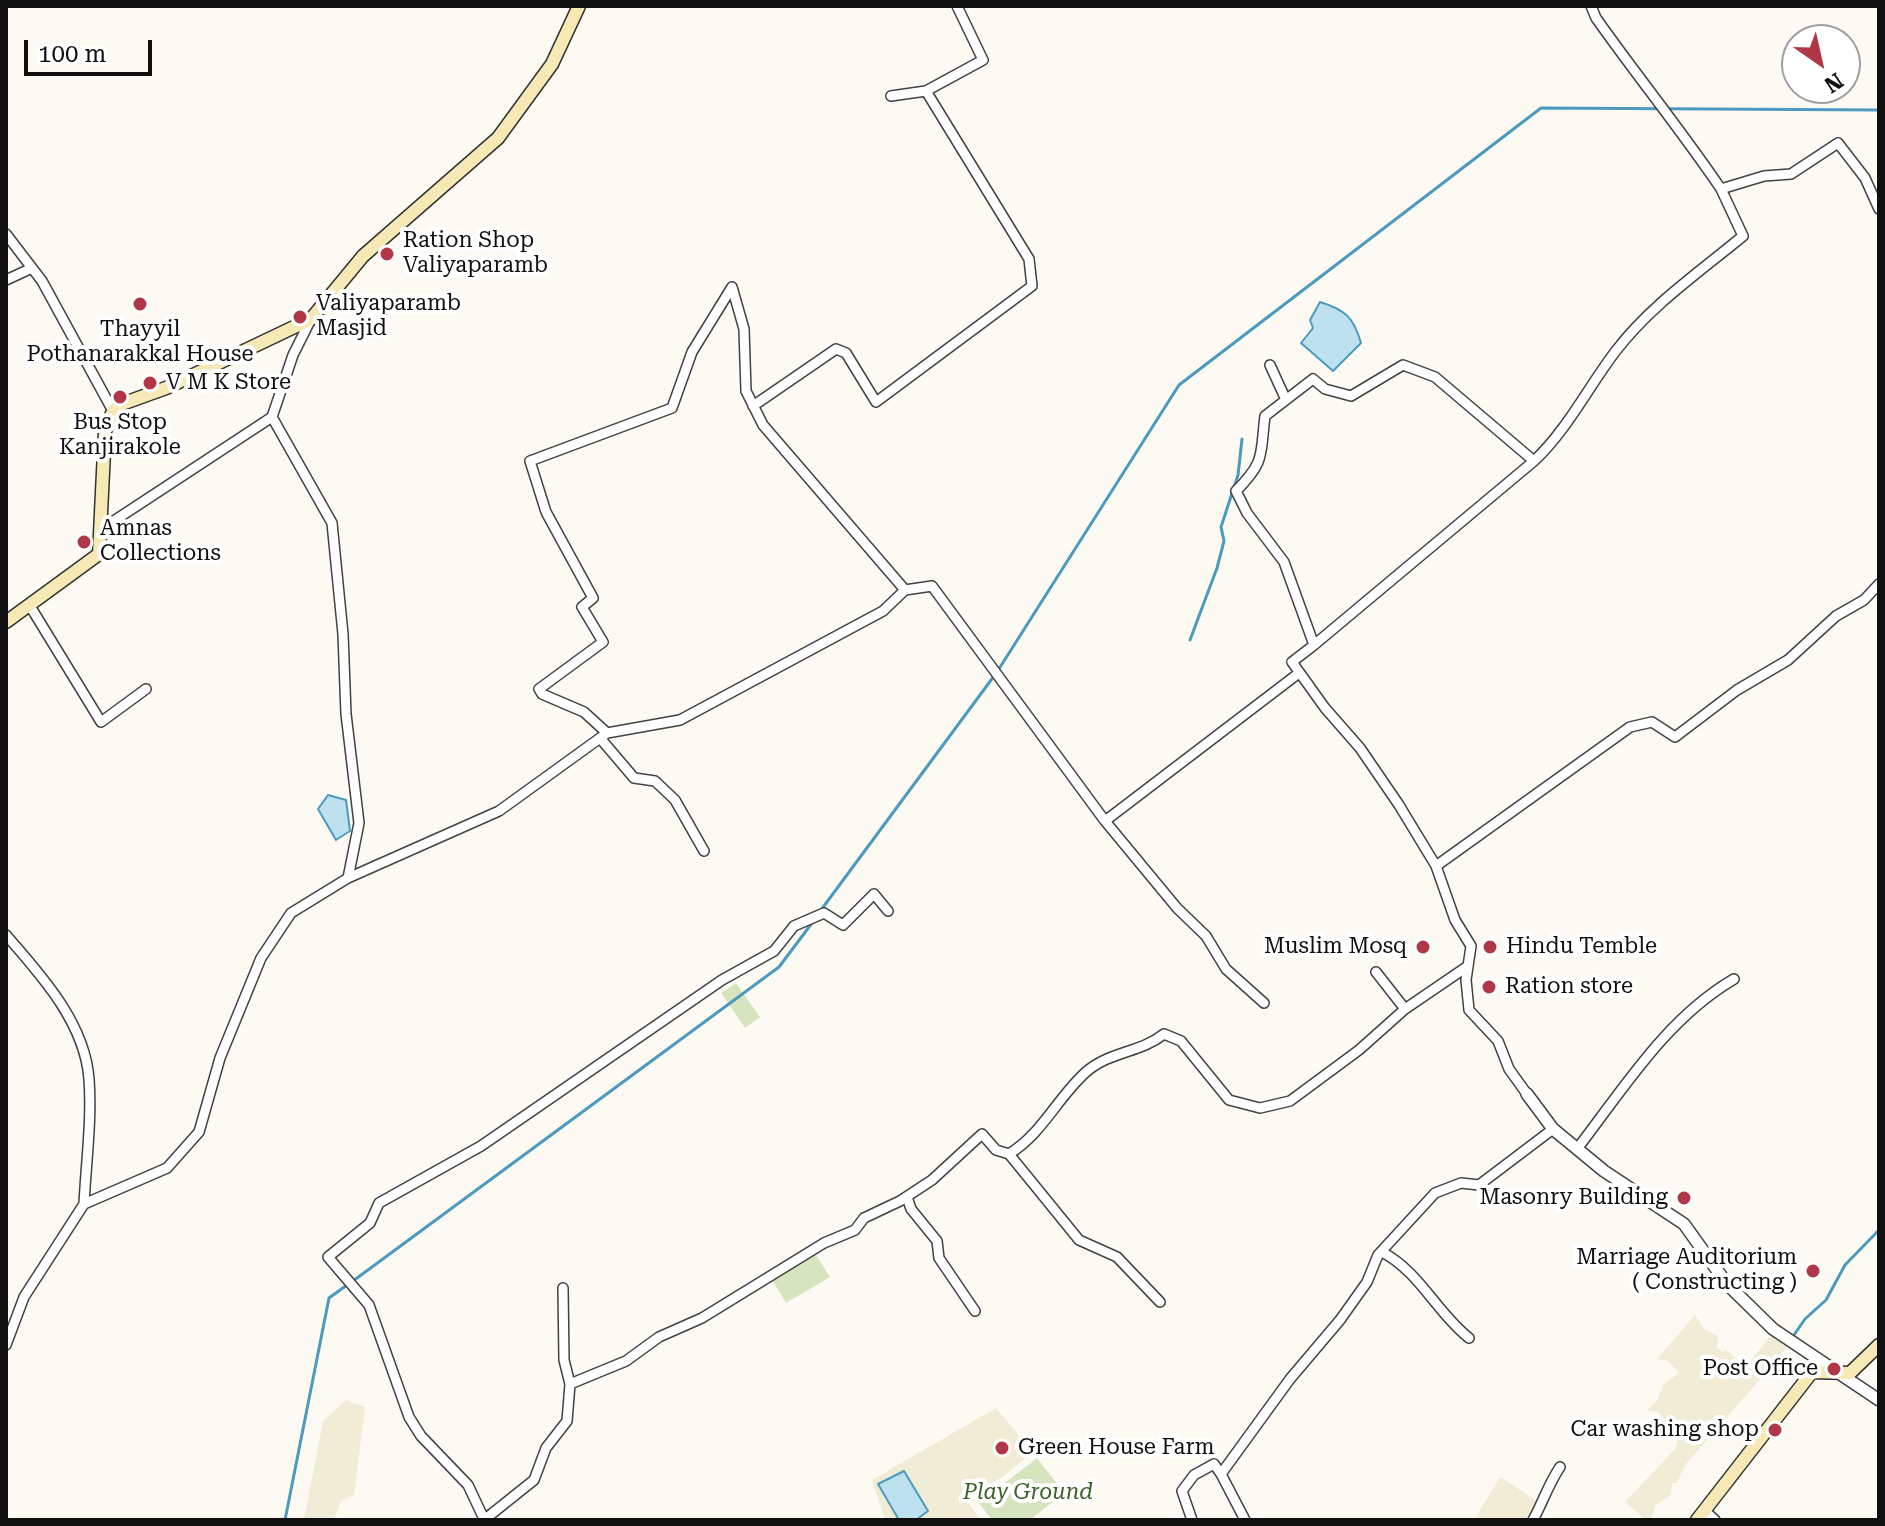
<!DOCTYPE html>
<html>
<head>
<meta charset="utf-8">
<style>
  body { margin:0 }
  #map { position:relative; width:1885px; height:1526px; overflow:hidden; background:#fdfaf3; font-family:"Roboto Serif",serif }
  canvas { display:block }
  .frame { position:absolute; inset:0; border:8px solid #0f0f0f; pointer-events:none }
  .north { position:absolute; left:1781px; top:24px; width:80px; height:80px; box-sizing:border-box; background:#fff; border:2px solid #9f9f9f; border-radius:50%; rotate:146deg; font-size:22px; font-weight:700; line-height:32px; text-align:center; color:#0f0f0f }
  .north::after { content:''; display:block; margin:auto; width:28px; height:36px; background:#b03747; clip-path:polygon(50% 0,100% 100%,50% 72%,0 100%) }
  .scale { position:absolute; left:24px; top:40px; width:128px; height:36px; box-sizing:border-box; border:4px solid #0f0f0f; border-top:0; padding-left:10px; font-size:24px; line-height:28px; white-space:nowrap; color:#0f0f0f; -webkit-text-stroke:6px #fff; paint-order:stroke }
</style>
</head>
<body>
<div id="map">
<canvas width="1885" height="1526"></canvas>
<div class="frame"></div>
<div class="north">N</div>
<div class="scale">100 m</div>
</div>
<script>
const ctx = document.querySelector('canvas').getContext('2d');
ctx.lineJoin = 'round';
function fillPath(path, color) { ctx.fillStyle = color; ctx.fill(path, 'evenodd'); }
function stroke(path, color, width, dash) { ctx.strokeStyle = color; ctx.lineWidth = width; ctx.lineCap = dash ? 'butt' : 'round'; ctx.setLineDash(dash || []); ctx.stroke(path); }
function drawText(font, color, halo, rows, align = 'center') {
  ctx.font = font + ' "Roboto Serif",serif'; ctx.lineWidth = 8; ctx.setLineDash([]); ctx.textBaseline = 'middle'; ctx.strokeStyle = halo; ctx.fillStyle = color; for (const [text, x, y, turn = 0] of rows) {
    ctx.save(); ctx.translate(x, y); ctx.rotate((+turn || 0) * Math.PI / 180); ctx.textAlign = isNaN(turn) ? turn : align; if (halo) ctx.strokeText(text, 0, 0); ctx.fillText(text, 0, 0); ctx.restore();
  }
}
fillPath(new Path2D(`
  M1695,1315l9,14 14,7 -1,12 6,4 3,-2 20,16 26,-32 16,13 -102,117 -9,19h-5l-1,12 -15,10 -5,14 -5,1 -21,-18 51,-54 3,-15 -6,-12 -6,2 -9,-11 -11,-2 10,-9 7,-17 15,-11 -11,-12 -11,-2z
  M346,1400l19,7 -11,88 -13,6 -7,19h-30l19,-99z
  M996,1408l37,44 -32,26 -37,19 17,23h-96l-13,-40z
  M1500,1477l37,24 -12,19h-51z`), '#f1ecd5');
fillPath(new Path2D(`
  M736,983l24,34 -15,11 -24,-35z
  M814,1252l16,25 -44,26 -15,-25z
  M1037,1458l27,35 -34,27h-38l-13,-17z`), '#d6e5bf');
const water = new Path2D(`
  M1320,302c26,8 34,16 41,41l-28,28 -32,-28 12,-15 -3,-8z
  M328,795l18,5 4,31 -14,9 -18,-31z
  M904,1471l24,40 -12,9h-17l-21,-36z`);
fillPath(water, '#bde1ef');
stroke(water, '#4c9abe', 2);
stroke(new Path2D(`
  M1190,640l27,-72 7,-27 -3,-14 17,-52 4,-36
  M821,910l176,-238 182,-287 362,-277 338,2
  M353,1281l426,-314 33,-44
  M1794,1335l11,-16 21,-19 19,-35 34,-35
  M285,1520l44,-222 18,-13`), '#4c9abe', 3);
const minor = new Path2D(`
  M1591,6l5,12c41,58 85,112 125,171
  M891,96l35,-5 57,-31 -26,-54
  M6,234l36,47 71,130
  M6,280l26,-12
  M732,287l12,42 2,62 17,34 142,165
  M1270,365l16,35
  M753,406l83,-57 10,4 30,49 156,-116 -3,-27 -103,-168
  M100,530l172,-113
  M30,606l71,116 45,-33
  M1314,645l220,-184
  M607,733l-23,-21 -42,-18 -3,-5 64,-47 -21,-35 11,-9 -47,-86 -16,-51 142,-53 20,-56 40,-65
  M600,738l34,40 21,3 20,19 29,51
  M1105,821l194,-148
  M1436,866l194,-139 22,-5 23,15 62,-47 51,-30 48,-44 28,-16 15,-16
  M348,878l151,-67 108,-78 73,-13 203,-109 22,-21 27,-4 173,235 72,87 29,28 20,33 38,34
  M6,935c35,40 79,88 83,144 3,41 -3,84 -5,125
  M1376,972l29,37
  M1527,1094l-18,-25 -11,-28 -29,-31 -3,-30 5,-34 -16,-26 -19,-54 -37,-61 -39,-57 -35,-40 -33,-46 22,-17 -30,-83 -37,-49 -11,-22c30,-30 24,-36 29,-75l48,-37 12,10 26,7 52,-31 32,12 99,84c33,-31 53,-72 81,-109 35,-46 83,-79 128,-116l-22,-47 43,-13 27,-2 47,-31 27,35 14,31
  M1577,1149c47,-61 89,-130 157,-170
  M1009,1154l70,86 38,17 43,45
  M907,1197l4,12 26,32 2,17 36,53
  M1382,1252c38,20 54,60 87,86
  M563,1288l1,72 6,24
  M6,1345l18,-48 60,-93 83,-36 32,-36 21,-74 41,-100 30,-45 57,-35 11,-55 -13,-109 -3,-80 -11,-111 -60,-106 21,-62 18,-36
  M1705,1511l10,9
  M484,1519l-16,-34 -47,-49 -12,-19 -40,-112 -41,-48 42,-34 9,-20 102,-57 241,-166 52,-29 20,-25 30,-13 19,12 31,-31 14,17
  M484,1520l50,-40 12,-32 21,-27 3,-37 56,-23 33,-24 43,-19 122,-75 31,-13 9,-12 36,-17 32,-21 50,-46 14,16 13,4c34,-21 48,-56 77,-82 24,-21 54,-19 78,-38l17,7 48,59 31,8 30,-7 69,-51 46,-41 63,-43
  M1192,1520l-10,-29 12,-16 20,-11 7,10
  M1245,1520l-24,-46 69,-95 50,-59 27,-38 11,-27 57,-62 26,-10 18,2 74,-56
  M1533,1520c10,-18 15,-35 27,-53`);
const tertiary = new Path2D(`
  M1527,1094l26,35 51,42 80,53 43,60 46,45 106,71`);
const secondary = new Path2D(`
  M6,622l93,-68 6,-123 8,-20 6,-6 47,-17 145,-69 52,-63 135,-118 54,-74 27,-58
  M1697,1520l115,-148 38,1 29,-28`);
stroke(minor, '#424242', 12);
stroke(tertiary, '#424242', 14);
stroke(secondary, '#313131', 15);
stroke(minor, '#fff', 9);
stroke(tertiary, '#fff', 11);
stroke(secondary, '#f6e9b5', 12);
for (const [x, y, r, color] of [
  [387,254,8,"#b03747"],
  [140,304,8,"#b03747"],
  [300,317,8,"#b03747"],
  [150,383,8,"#b03747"],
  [120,397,8,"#b03747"],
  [84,542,8,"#b03747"],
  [1423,947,8,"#b03747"],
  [1490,947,8,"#b03747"],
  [1489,987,8,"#b03747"],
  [1684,1198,8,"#b03747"],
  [1813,1271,8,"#b03747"],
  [1834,1369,8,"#b03747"],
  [1775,1430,8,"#b03747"],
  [1002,1448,8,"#b03747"]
]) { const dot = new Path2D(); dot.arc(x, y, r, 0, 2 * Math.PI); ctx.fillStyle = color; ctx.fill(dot); stroke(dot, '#fff', 3); }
drawText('22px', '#0f0f0f', '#fff', [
  ["Ration Shop",403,241],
  ["Valiyaparamb",403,266],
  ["Valiyaparamb",316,304],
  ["Masjid",316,329],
  ["Thayyil",140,330,"center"],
  ["Pothanarakkal House",140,355,"center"],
  ["V M K Store",166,383],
  ["Bus Stop",120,423,"center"],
  ["Kanjirakole",120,448,"center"],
  ["Amnas",100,529],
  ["Collections",100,554],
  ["Muslim Mosq",1407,947,"right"],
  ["Hindu Temble",1506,947],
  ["Ration store",1505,987],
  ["Masonry Building",1668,1198,"right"],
  ["Marriage Auditorium",1797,1258,"right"],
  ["( Constructing )",1797,1283,"right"],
  ["Post Office",1818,1369,"right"],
  ["Car washing shop",1759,1430,"right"],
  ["Green House Farm",1018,1448]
], 'left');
drawText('italic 22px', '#376026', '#fff', [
  ["Play Ground",1028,1493]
]);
</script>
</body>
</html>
